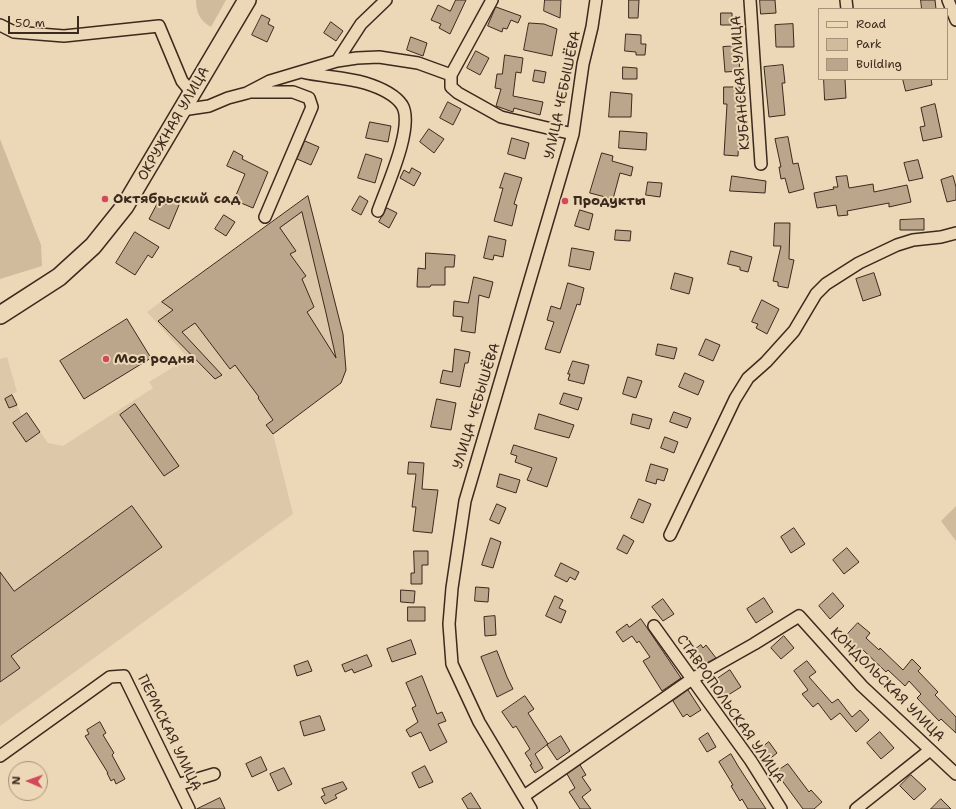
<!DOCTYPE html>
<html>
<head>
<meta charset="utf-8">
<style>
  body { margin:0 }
  #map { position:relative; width:956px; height:809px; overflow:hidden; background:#ecd7b6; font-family:"Shantell Sans",sans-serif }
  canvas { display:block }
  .legend { position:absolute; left:818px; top:8px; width:130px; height:72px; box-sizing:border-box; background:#ecd7b6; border:1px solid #a59279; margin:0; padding:5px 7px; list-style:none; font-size:12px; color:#3b2a1e }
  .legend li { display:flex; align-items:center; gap:8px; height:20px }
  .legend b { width:20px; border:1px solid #a59279 }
  .north { position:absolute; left:8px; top:761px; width:40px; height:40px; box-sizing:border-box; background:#ecd7b6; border:1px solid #a59279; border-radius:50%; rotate:272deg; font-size:11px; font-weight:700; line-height:16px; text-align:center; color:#3b2a1e }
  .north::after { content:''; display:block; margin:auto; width:14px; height:18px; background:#d1495b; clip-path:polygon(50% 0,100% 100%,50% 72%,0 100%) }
  .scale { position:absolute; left:8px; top:16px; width:71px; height:18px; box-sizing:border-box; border:2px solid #3b2a1e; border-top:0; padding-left:5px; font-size:12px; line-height:14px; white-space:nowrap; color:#3b2a1e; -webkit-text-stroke:3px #ecd7b6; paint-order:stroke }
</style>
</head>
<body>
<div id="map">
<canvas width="956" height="809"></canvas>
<ul class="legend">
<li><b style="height:5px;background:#ecd7b6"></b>Road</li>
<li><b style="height:11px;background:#d0bb9d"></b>Park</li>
<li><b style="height:11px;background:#bba68c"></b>Building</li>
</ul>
<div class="north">N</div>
<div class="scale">50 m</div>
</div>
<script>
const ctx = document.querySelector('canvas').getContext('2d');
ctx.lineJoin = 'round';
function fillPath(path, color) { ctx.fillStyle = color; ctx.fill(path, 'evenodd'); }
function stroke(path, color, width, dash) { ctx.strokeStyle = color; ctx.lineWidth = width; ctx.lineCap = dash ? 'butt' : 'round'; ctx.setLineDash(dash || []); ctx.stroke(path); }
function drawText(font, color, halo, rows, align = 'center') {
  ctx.font = font + ' "Shantell Sans",sans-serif'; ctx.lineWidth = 4; ctx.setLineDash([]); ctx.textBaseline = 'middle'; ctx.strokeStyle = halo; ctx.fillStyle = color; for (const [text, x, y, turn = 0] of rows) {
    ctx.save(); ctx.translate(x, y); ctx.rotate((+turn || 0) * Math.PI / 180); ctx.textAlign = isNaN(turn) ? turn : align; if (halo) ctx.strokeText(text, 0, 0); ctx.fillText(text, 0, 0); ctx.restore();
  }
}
fillPath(new Path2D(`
  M308,196l35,138 3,36 -5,13 -68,51 20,80 -293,212v-367l7,-2 10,35 -5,2 10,22 5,-3 21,30 15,3 90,-58 -4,-6 39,-24 -41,-46z`), '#ddc8a9');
fillPath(new Path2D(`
  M196,0h30l-15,27c-11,-6 -15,-15 -15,-27z
  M0,139l41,106 1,21 -42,13z
  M956,506v35l-15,-20z`), '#d0bb9d');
const building = new Path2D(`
  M456,0h10l-16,34 -11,-6 2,-4 -10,-4 7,-15 12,6z
  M545,0h16l-1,18 -16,-7z
  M629,0h10l-1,18h-9z
  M760,0h15l1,13 -15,1z
  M921,0h14l1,9h-14z
  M496,7l25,9 -3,7 -7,-3 -4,9 -4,-1 -1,4 -14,-6z
  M721,13h11v12h-11z
  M262,15l8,4 -2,5 6,3 -7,15 -15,-7z
  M331,22l12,9 -7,10 -12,-8z
  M529,23l15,1 13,5 -5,27 -28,-6z
  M793,24l1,23h-18l-1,-22z
  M626,34l15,1v9h5l-1,11h-9v-3l-11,-1z
  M411,37l16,6 -4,13 -16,-6z
  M738,46l2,25 -15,1 -2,-25z
  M476,51l13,7 -9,17 -13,-7z
  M505,55l18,3 -2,15 -5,-1 -3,24 30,6 -3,13 -26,-7 -1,4 -17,-6 5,-17 -6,-1 2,-14h5z
  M783,65l2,18h-3l3,32 -16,2 -5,-50z
  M623,67l14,1v11h-14z
  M535,70l11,2 -2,11 -11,-2z
  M824,79h21l1,19 -21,2z
  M903,79h28l1,6 -26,6z
  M724,87h17l-3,69 -14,-1 3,-51h-3z
  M611,92l21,2 -1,23h-22z
  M448,102l13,7 -8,16 -13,-7z
  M935,104l7,33 -19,4 -3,-14 5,-1 -4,-18z
  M370,122l21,4 -3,16 -22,-4z
  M429,129l15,10 -10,14 -14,-11z
  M620,131l27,2 -1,17 -27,-2z
  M788,137l5,27 5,-1 6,26 -15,4 -4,-15 -4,1 -2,-12h2l-6,-28z
  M512,138l17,5 -4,16 -17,-5z
  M305,141l14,6 -8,18 -14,-6z
  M234,151l9,5 -1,3 26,13 -15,36 -19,-8 11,-26 -18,-8z
  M602,153l11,3 -1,5 21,6 -2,9 -11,-3 -7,26 -23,-6z
  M366,154l16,5 -7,24 -17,-5z
  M918,160l5,18 -14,3 -5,-18z
  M412,168l9,5 -7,13 -14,-8 4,-8 5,3z
  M505,173l17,5 -8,26 3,1 -5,21 -18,-5 9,-33h-3z
  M732,176l34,5 -1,12 -35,-2z
  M847,176l2,12 24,-4 1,8 33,-7 4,17 -22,5v-4l-42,8 1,4 -10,1 -2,-11 -19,3 -3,-15 20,-4 -1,-2h5l-2,-10z
  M953,176l3,11v13l-9,2 -6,-22z
  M648,182l14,1 -2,14 -14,-2z
  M308,196l35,138 3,36 -5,13 -68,51 -7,-9 7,-5 -15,-22 1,-1 -24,-32 -5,4 -35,-46 -13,9 40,43 -7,4 -57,-58 15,-11 -11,-8zM302,212l24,101 10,45 -29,-46 7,-5 -12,-28 4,-3 -16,-22 6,-3 -16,-23z
  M360,196l8,5 -7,14 -9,-5z
  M169,199l10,6 -10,24 -20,-10 10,-19 7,4z
  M387,208l10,5 -8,15 -10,-6z
  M580,210l13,4 -4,16 -14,-4z
  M224,215l11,7 -9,14 -11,-7z
  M924,219v11h-24v-10z
  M775,223h15l-1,36 5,1 -6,28 -10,-2v-4l-5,-1 8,-35h-7z
  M616,230l15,1 -1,10 -15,-1z
  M135,232l24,15 -7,11 -4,-3 -13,20 -19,-12z
  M489,236l17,4 -3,17 -9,-2 -1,5 -9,-2z
  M572,248l22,4 -4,18 -21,-4z
  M731,251l21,6 -4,15 -8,-2v-3l-12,-3z
  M426,253l29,2 -1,12h-9v18h-14l-1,2h-13l1,-19 7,1z
  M675,273l18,5 -4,16 -18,-5z
  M874,273l7,22 -18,6 -7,-22z
  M474,277l19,5 -4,16 -10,-3 -4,38 -14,-2 2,-14 -10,-1 1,-15 14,2z
  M568,283l16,5 -4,17 -3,-1 -17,49 -15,-4 9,-27 -7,-2 4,-14 9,3z
  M762,300l17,9 -12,25 -11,-6 2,-4 -6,-2z
  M127,319l24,39 -67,41 -24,-38z
  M706,339l14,6 -7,16 -14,-6z
  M658,344l19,4 -3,11 -18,-4z
  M455,349l15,3 -2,11h-3l-5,24 -20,-4 3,-13 9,2z
  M573,361l16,4 -5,19 -16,-4 2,-6h-2z
  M685,373l19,8 -6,14 -19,-8z
  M628,377l14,4 -6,17 -13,-4z
  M564,393l18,5 -4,12 -18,-6z
  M12,395l5,10 -8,3 -4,-9z
  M437,399l19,4 -5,27 -20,-3z
  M135,404l44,62 -15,10 -44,-61z
  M674,412l17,6 -4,10 -17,-6z
  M27,413l13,19 -14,10 -13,-19z
  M539,414l35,11 -5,13 -34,-9z
  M633,414l19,5 -3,10 -18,-5z
  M665,437l13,5 -4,11 -13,-5z
  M514,445l43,13 -10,29 -20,-7 5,-12 -17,-6 2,-6 -6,-2z
  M409,462l15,1 -2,26 16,1 -6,43 -19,-2 3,-24h-4l4,-33h-8z
  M651,464l17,5 -4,12 -7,-2 -1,5 -10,-3z
  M500,474l20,6 -4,13 -19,-6z
  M639,499l12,5 -8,19 -12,-5z
  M497,504l9,4 -7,16 -9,-4z
  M132,506l30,41 -151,109 9,12 -20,14v-110l14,19z
  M794,528l11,16 -14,9 -10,-16z
  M624,535l10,6 -7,13 -10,-5z
  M491,538l10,4 -8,26 -11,-3z
  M847,548l12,14 -15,12 -11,-14z
  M414,551h14v14h-6v19h-11v-11h3z
  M561,563l18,9 -4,8 -5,-3 -3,5 -12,-6z
  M476,587l13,1 -1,14 -13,-1z
  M401,590l14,1 -1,12 -13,-1z
  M833,593l11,13 -14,13 -11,-13z
  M555,596l8,4 -4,8 7,3 -5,12 -15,-7z
  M764,598l9,14 -17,11 -9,-14z
  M663,599l11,15 -11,7 -11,-14z
  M408,607h17v14h-17z
  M495,616l1,19 -11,1 -1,-19z
  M641,619l40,59 -19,13 -19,-30 7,-4 -11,-16 -2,2 -5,-7 -9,6 -7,-10 11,-8 2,3z
  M858,623l12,10 -4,5 13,12 1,-2 23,22 9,-11 9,9 -3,3 20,21 -3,3 21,22v16l-15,-14 -2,2 -22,-23 4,-4 -12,-13 -4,5 -17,-16 -2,2 -25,-24 -5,5 -6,-5 3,-2 -9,-8z
  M784,636l10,12 -13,11 -10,-11z
  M411,640l5,14 -24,8 -5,-13z
  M701,645l2,3 3,-3 10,13 -17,9 -5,-7 4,-3 -5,-6z
  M497,651l10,26 6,12 -16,8 -16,-40z
  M367,655l5,11 -18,7 -2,-4 -7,3 -3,-7z
  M308,661l4,10 -15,5 -3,-10z
  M807,661l9,11 -7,5 23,26 6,-4 14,18 8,-7 9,10 -13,12 -16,-19 -9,7 -13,-17 -5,4 -11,-13 6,-4 -14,-19z
  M730,670l11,17 -16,10 -11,-16z
  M422,676l15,38 5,-2 4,9 -8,3 9,18 -17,9 -9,-19 -11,5 -4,-7 12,-8 -6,-14 4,-2 -10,-23z
  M688,690l13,20 -11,7 -3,-3 -4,3 -10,-16z
  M525,696l9,13 -6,4 20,31 -13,10 8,14 -8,5 -5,-8 2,-1 -7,-11 5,-4 -14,-23 -3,2 -11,-16z
  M320,716l5,14 -21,6 -4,-14z
  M100,722l6,11 -3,2 11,18 -2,2 13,24 -9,5 -2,-5 -3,2 -4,-8h1l-23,-37 4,-2 -2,-4z
  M880,732l14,16 -13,11 -14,-16z
  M708,733l8,14 -9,5 -8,-13z
  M561,736l9,15 -13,9 -10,-15z
  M769,742l8,11 -10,8 -8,-11z
  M731,754l7,12 28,43h-18l-6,-10 -2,2 -9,-15 2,-1 -14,-23z
  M261,757l6,13 -15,7 -6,-13z
  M788,764l21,28 2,-2 11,12 -8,7h-11l-25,-34 3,-3 -2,-2z
  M580,765l6,10 -4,2 9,13 -9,7 9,12h-11l-11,-17 6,-4 -8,-14z
  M425,766l8,16 -14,6 -7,-15z
  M284,768l8,16 -14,7 -8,-17z
  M911,775l15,14 -12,11 -14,-14z
  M343,782l4,7 -12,6 2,3 -12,6 -4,-7 4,-2 -3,-6z
  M471,793l10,16h-13l-6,-10z
  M220,798l5,11h-28z
  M941,799l10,10h-20z`);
fillPath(building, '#bba68c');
stroke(building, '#3b2a1e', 1);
const street = new Path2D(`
  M492,0l-41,75v12l7,6 43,24 72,17
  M750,0l11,164
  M846,0l1,9
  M948,0l8,20
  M0,25l14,7 50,4 95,-10 23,55 10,12
  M337,61l24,-37 25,-24
  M302,72c21,5 43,5 63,11 13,4 29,10 37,22 13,21 -16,83 -24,106
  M252,92h41l16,6 3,9 -47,110
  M182,110l27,-4 19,-8 19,-5 23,-12 67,-20 20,-3 22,-1 39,6 33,12
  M670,535l65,-136 13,-21 18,-16 28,-31 22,-37 10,-10 33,-21 38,-18 16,-5 28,-3 15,-4
  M654,626l97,135 30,48
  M0,756l110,-79 14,-1 65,133
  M177,785l37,-11
  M524,796l168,-117 62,-35 45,-28 63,70 94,88
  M531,809l-52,-87 -27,-58 -3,-40 3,-36 13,-87 108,-367 10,-70 9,-37 4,-27
  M856,809l74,-59`);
const primary = new Path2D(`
  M0,315l59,-38 34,-31 32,-40 122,-206`);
stroke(street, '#3b2a1e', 14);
stroke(primary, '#3b2a1e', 20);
stroke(street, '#ecd7b6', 11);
stroke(primary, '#ecd7b6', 17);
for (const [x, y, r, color] of [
  [105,199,4,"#d1495b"],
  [565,201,4,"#d1495b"],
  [106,359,4,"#d1495b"]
]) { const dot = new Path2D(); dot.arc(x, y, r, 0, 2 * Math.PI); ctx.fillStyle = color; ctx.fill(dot); stroke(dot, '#ecd7b6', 1.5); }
drawText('14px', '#3b2a1e', '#ecd7b6', [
  ["КУБАНСКАЯ УЛИЦА",741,83,-94],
  ["УЛИЦА ЧЕБЫШЁВА",563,95,-78],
  ["ОКРУЖНАЯ УЛИЦА",174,124,-60],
  ["УЛИЦА ЧЕБЫШЁВА",477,406,-73],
  ["КОНДОЛЬСКАЯ УЛИЦА",887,685,45],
  ["СТАВРОПОЛЬСКАЯ УЛИЦА",730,709,55],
  ["ПЕРМСКАЯ УЛИЦА",169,733,64]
]);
drawText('bold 14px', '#3b2a1e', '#ecd7b6', [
  ["Октябрьский сад",113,199],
  ["Продукты",573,201],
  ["Моя родня",114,359]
], 'left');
</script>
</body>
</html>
